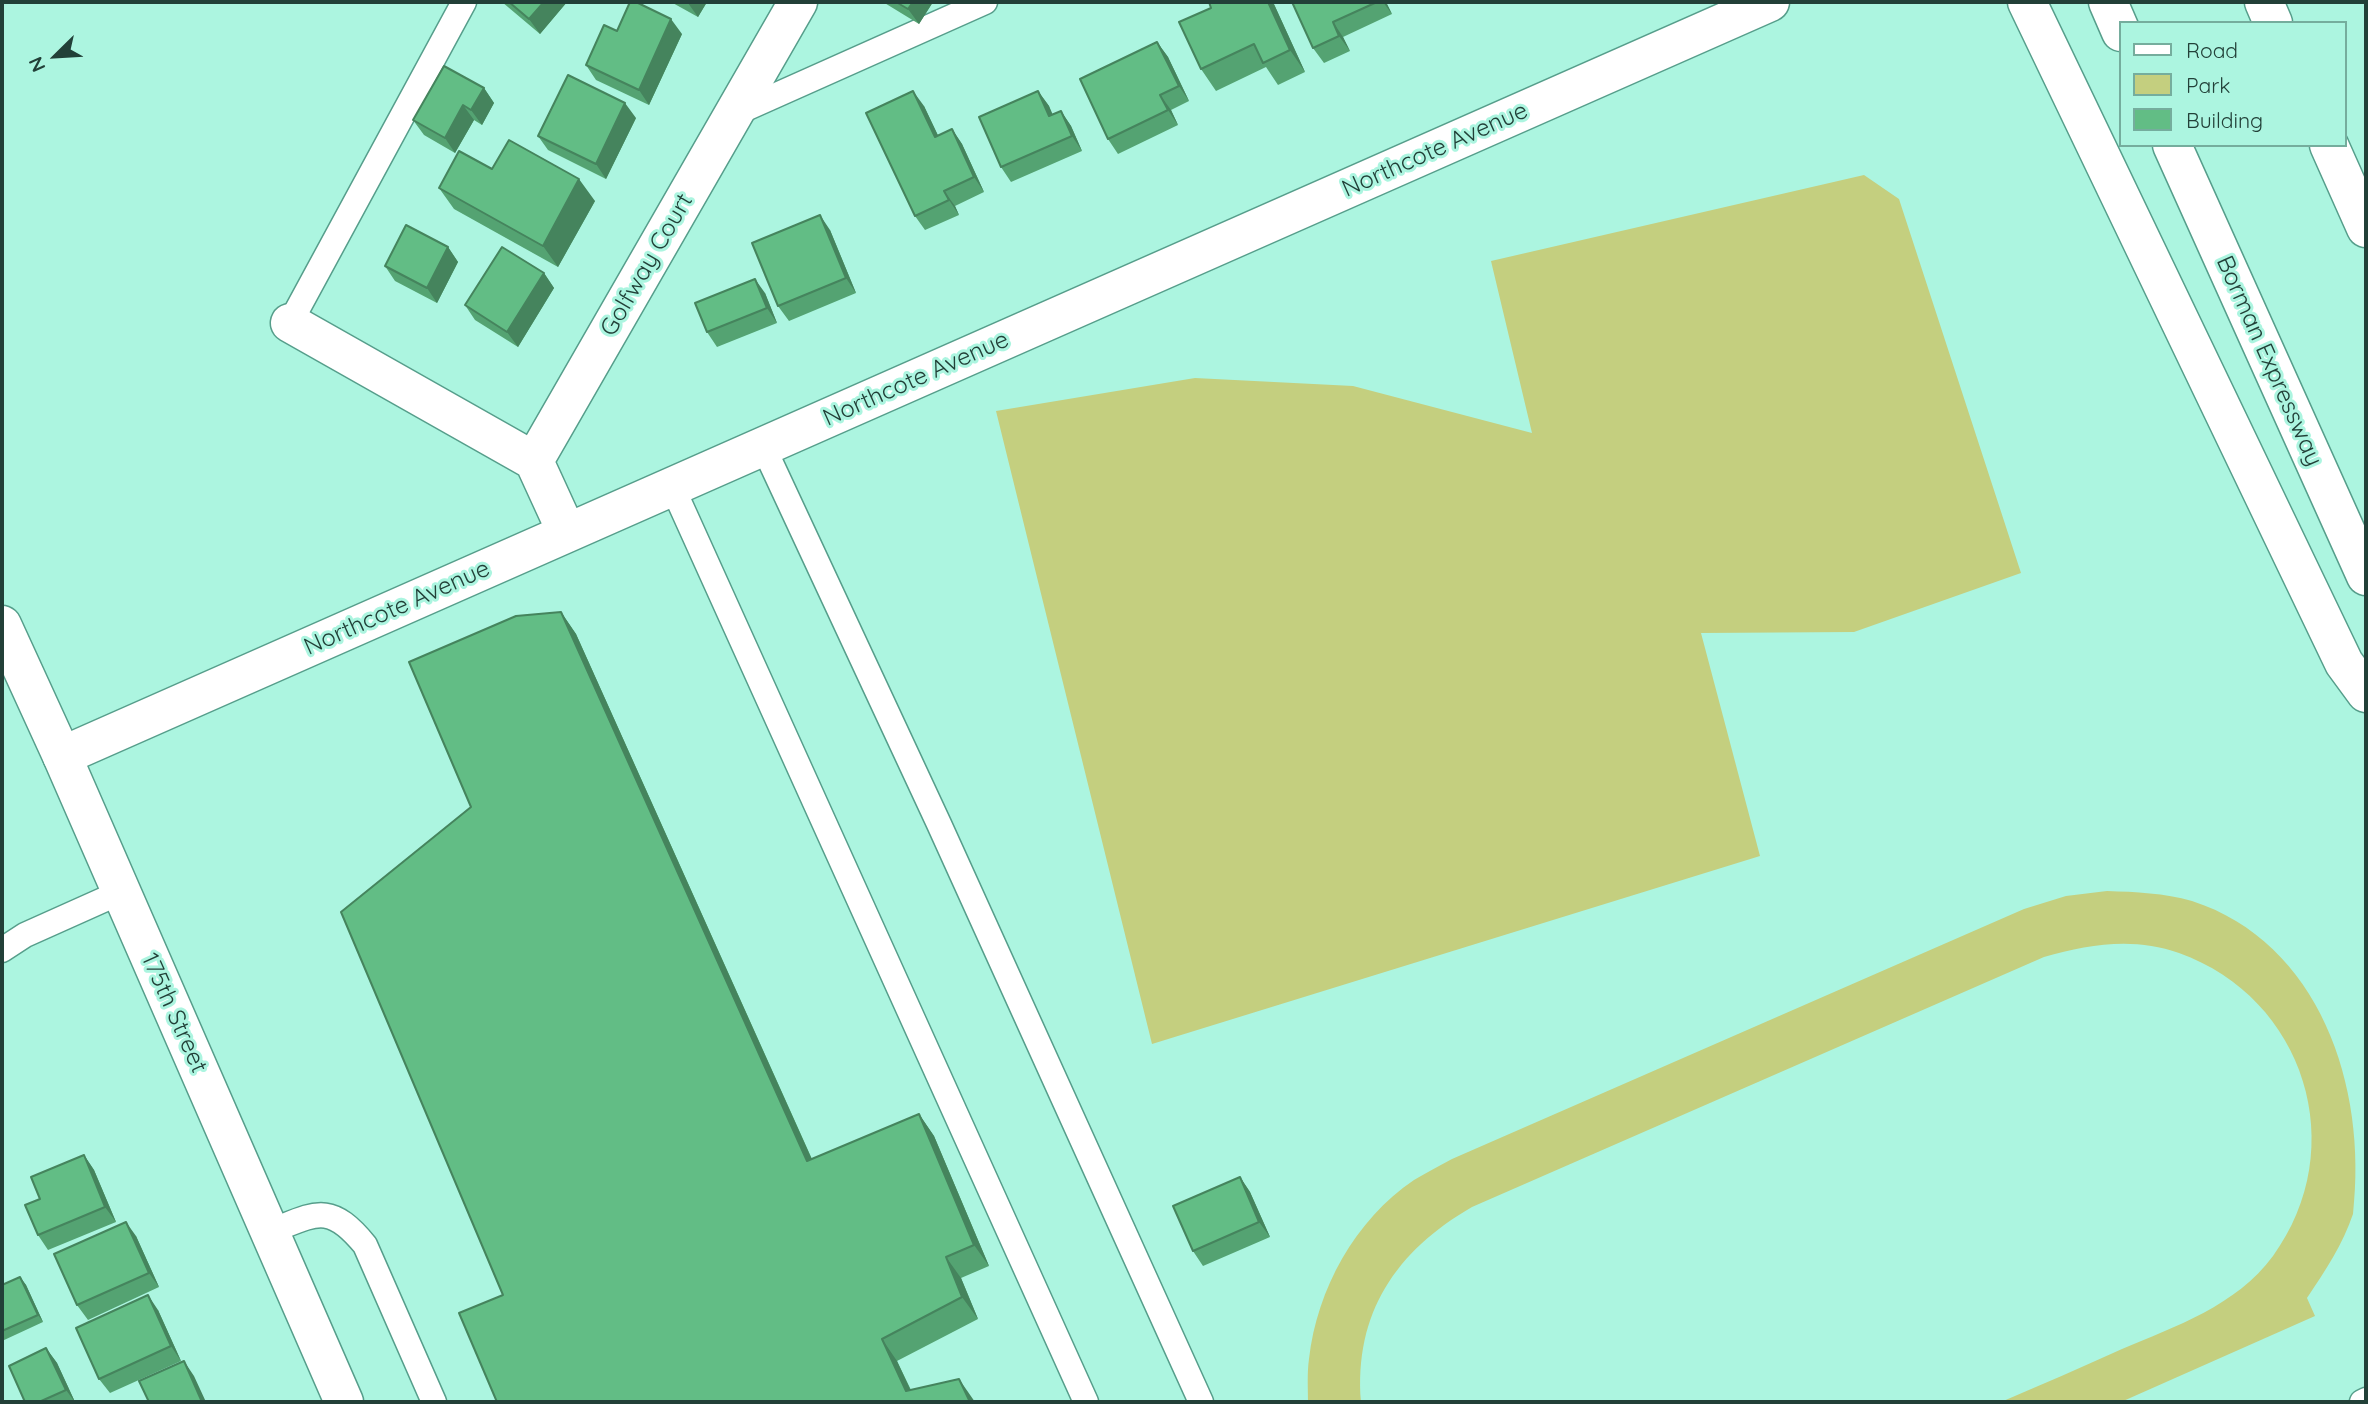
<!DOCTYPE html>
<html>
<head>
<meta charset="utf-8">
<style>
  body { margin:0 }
  #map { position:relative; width:2368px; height:1404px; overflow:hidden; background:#acf5e0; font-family:Quicksand,sans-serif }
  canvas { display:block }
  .frame { position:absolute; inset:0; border:4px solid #224038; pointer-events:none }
  .legend { position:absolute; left:2119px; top:21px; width:228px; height:126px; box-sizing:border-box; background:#acf5e0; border:2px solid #75ad9d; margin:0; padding:9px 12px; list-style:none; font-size:21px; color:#224038 }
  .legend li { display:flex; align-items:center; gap:14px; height:35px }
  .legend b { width:35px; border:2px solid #75ad9d }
  .north { position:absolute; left:21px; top:21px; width:70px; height:70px; -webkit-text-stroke:5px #acf5e0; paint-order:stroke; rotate:246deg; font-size:19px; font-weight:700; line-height:28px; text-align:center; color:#224038 }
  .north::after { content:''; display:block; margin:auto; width:24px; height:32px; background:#224038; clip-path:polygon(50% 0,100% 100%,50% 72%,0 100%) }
</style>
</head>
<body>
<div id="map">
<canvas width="2368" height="1404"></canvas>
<div class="frame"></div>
<ul class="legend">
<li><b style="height:9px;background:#fff"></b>Road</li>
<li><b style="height:19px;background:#c4cf7f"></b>Park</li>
<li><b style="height:19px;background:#62bd85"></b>Building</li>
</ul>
<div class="north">N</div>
</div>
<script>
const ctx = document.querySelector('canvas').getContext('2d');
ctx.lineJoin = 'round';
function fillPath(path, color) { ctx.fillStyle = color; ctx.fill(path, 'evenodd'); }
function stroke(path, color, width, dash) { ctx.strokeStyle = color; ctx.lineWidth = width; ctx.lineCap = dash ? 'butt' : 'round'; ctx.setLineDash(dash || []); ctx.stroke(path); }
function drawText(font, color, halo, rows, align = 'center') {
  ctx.font = font + ' Quicksand,sans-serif'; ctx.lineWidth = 6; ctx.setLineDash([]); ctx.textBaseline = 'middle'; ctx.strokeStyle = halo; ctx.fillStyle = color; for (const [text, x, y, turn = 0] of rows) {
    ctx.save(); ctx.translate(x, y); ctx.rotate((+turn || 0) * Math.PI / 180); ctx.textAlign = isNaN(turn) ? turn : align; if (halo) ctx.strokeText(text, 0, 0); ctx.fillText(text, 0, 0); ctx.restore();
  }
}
fillPath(new Path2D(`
  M1864,175l35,24 122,374 -167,59 -153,1 59,223 -608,188 -156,-633 199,-33 158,8 179,47 -41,-172z
  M2107,891c29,1 57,2 85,10 127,41 176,185 161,313 -10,30 -28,57 -46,84l8,18 -194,86h-120c40,-17 81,-35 121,-53 54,-23 114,-43 151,-93 79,-108 32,-258 -94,-303 -45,-16 -90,-9 -135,4l-572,250c-76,44 -118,106 -111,195h-53c0,-14 -1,-29 1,-43 8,-70 46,-139 105,-179 12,-7 25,-14 38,-21l572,-250 42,-13z`), '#c4cf7f');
const service = new Path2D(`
  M734,114l251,-112
  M290,323l174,-321
  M763,446l176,378 262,578
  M672,486l414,916
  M2,950l23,-15 96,-43
  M269,1232c46,-18 60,-31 96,13l69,157
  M2362,1402l4,-2`);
const minor = new Path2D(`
  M290,323l244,138
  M567,533l-33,-72 264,-459
  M62,756l1708,-754`);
const tertiary = new Path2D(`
  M2,625l60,131 282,646`);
const motorway = new Path2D(`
  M2027,2l317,661 22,30
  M2108,2l13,30
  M2264,2l9,21
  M2172,145l194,431
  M2329,145l37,83`);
stroke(service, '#569e8b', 27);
stroke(minor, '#569e8b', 41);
stroke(tertiary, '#569e8b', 41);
stroke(motorway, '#569e8b', 41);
stroke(service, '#fff', 24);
stroke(minor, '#fff', 38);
stroke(tertiary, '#fff', 38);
stroke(motorway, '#fff', 38);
fillPath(new Path2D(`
  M502,2h65l-27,32z
  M671,2h36l-9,15z
  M883,2h50l-14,22z
  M1209,2h64l32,70 -27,13 -12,-18 -50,24 -15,-22 10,-61z
  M1292,2h94l6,12 -49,23 7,14 -26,12 -11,-15z
  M617,31l65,3 -33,71 -53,-25 -10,-15z
  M1157,42l11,15 21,44 -18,9 7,15 -60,29 -10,-15z
  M484,88l10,15 -12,22 -8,-5 -19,33 -31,-18 -11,-15z
  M1038,91l11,15 3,9 9,-4 10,15 11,25 -71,31 -10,-15z
  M924,106l14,30 14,-7 10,15 22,48 -29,14 4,9 -34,15 -10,-14z
  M636,118l-30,61 -58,-29 -10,-14z
  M492,169l103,32 -37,66 -104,-58 -15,-21z
  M830,230l26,63 -67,28 -11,-15z
  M448,247l10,15 -21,41 -42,-22 -10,-15z
  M544,273l10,15 -36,59 -43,-27 -10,-15z
  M765,293l12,30 -60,24 -10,-15z
  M561,612l15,22 236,525 107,-45 15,22 55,130 -28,12 17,41 -81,42 14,29 64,12h-478l6,-107 -32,-488z
  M84,1155l10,15 22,52 -68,28 -10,-15z
  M1240,1177l10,15 20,45 -67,29 -10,-15z
  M136,1236l23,51 -71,33 -11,-15z
  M20,1277l6,8 17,37 -41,19v-56z
  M158,1310l23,51 -71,32 -11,-14z
  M46,1348l11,15 18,39h-50z`), '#54a372');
fillPath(new Path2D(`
  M544,2h23l-27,32 -11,-15z
  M688,2h19l-9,15 -10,-14z
  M913,2h20l-14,22 -11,-15z
  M1268,2h5l32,70 -15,-22z
  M1383,2h3l6,12z
  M671,19l11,15 -33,71 -10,-15z
  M1333,22l10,15 7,14 -11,-15z
  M1157,42l11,15 21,44 -10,-15z
  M484,88l10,15 -12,22 -11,-15z
  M913,91l11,15 22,46 -11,-15z
  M1038,91l11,15 11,25 -11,-15z
  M1160,95l11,15 7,15 -10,-15z
  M625,103l11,15 -30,61 -10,-15z
  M463,105l11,15 -19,33 -10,-15z
  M1061,111l10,15 11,25 -10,-15z
  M952,129l10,15 22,48 -10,-15z
  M579,179l16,22 -37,66 -15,-21z
  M944,191l11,15 4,9 -10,-15z
  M820,215l10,15 26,63 -10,-15z
  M448,247l10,15 -21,41 -10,-15z
  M544,273l10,15 -36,59 -11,-15z
  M755,279l10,14 12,30 -10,-15z
  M561,612l15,22 246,548 -15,-21z
  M919,1114l15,22 55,130 -15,-21z
  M84,1155l10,15 22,52 -11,-15z
  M1240,1177l10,15 20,45 -11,-15z
  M126,1222l10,14 23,51 -10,-14z
  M946,1257l15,21 17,41 -16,-22z
  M20,1277l6,8 17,37 -5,-7z
  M148,1295l10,15 23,51 -10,-15z
  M882,1339l15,22 19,41 -10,-11z
  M46,1348l11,15 18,39 -9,-12z
  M184,1361l10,15 12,26h-4z
  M959,1379l16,23h-5z`), '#45845d');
const building = new Path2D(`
  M509,2h35l-15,17z
  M630,2h6l35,17 -32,71 -53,-25 18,-40 13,6z
  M896,2h17l-5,7z
  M1209,2h59l22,48 -27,13 -9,-19 -53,25 -22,-47 32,-14z
  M1292,2h85l-44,20 6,14 -26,12z
  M1157,42l22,44 -19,9 8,15 -60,29 -28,-60z
  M444,66l40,22 -13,22 -8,-5 -18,33 -32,-18z
  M568,75l57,28 -29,61 -58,-28z
  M913,91l22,46 17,-8 22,48 -30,14 5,9 -34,16 -49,-103z
  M1038,91l11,25 12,-5 11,25 -71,31 -22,-50z
  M509,140l70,39 -36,67 -104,-58 20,-37 33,18z
  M820,215l26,63 -68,28 -26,-63z
  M406,225l42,22 -21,41 -42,-22z
  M502,247l42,26 -37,59 -42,-27z
  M755,279l12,29 -60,24 -12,-29z
  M561,612l246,549 112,-47 55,131 -28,12 16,40 -80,42 24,52 53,-12 11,23h-473l-38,-89 44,-18 -162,-383 130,-105 -62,-145 107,-46z
  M84,1155l21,52 -67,28 -13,-30 15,-6 -9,-22z
  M1240,1177l19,45 -66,29 -20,-45z
  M126,1222l23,51 -72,32 -23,-51z
  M20,1277l18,38 -36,16v-46z
  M148,1295l23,51 -72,33 -23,-51z
  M46,1348l20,42 -27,12h-14l-16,-36z
  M184,1361l18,41h-53l-10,-21z`);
fillPath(building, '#62bd85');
stroke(building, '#45845d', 2);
drawText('24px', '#224038', '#acf5e0', [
  ["Northcote Avenue",1435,150,-24],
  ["Golfway Court",647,265,-60],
  ["Borman Expressway",2269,361,66],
  ["Northcote Avenue",916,379,-24],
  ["Northcote Avenue",397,608,-24],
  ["175th Street",174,1013,66]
]);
</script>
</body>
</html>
